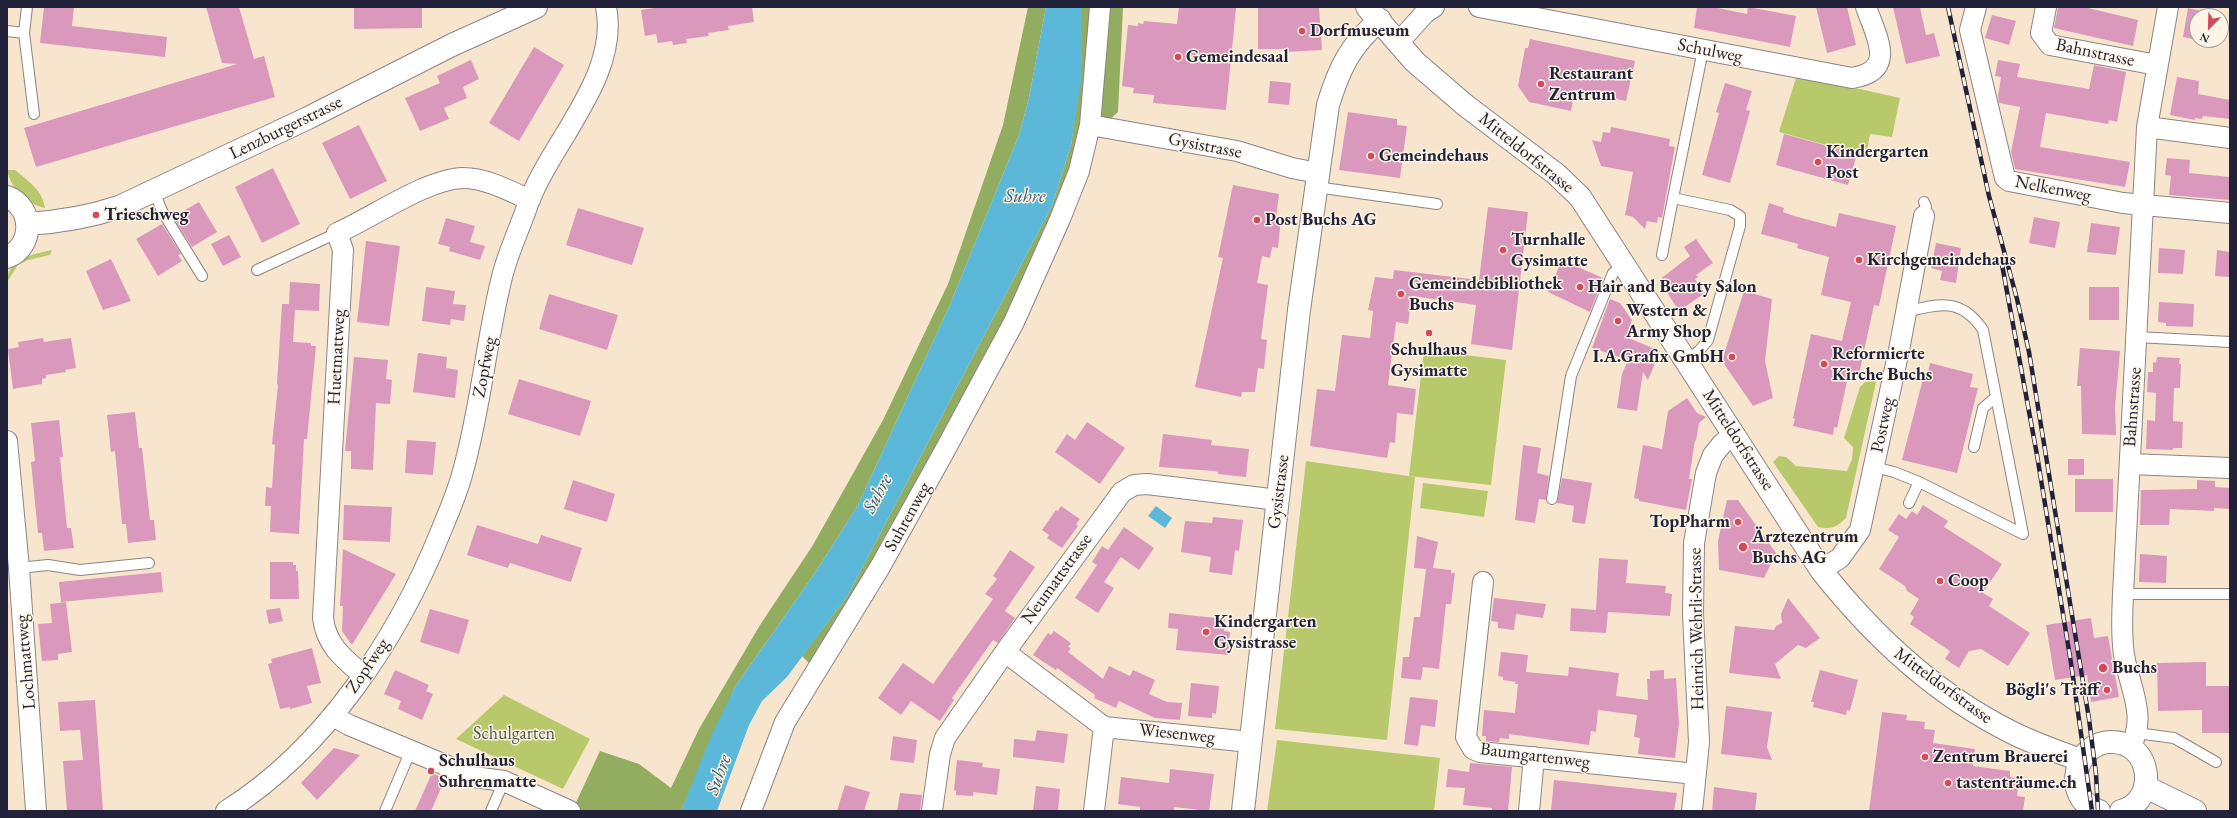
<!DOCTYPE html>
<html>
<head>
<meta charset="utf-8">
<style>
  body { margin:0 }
  #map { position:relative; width:2237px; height:818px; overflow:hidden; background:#f8e5ce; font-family:"EB Garamond",serif }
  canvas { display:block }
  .frame { position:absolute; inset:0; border:8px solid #22223b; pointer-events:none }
  .north { position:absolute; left:2189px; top:8px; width:40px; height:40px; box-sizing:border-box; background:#fcf5e5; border:1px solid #a5a1a1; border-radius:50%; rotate:203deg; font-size:11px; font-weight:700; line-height:16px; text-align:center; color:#22223b }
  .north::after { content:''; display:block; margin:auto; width:14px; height:18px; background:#d1495b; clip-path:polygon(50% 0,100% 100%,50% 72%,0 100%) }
</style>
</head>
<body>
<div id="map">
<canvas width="2237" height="818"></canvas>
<div class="frame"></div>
<div class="north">N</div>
</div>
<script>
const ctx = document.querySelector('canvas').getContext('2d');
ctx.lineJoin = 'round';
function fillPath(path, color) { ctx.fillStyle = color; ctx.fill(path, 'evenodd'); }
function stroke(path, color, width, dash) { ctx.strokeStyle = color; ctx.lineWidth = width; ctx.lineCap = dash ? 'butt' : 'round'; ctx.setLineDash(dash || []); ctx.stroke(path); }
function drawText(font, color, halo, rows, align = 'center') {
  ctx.font = font + ' "EB Garamond",serif'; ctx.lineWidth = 3; ctx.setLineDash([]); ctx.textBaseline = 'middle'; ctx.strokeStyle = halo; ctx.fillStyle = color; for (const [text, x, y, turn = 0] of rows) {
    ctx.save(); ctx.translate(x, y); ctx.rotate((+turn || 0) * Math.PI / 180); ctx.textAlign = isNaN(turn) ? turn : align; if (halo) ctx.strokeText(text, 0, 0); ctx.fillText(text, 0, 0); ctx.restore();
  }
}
fillPath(new Path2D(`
  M1797,75l103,23 -8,39 -22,-3 -4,22 -87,-24z
  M7,170h8c14,12 27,19 30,38 -20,-5 -33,-18 -38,-38z
  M52,250l-2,5 -22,5 -10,5 -11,17c1,-24 27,-28 45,-32z
  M1424,350l82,10 -15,125 -82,-9z
  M1869,371l9,2 -32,145c-9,9 -15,12 -28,9l-45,-65 6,-6 7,1 10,9 51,5 5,-12 1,-12 -9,-9 16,-51 7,-7z
  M1306,461l109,16 -28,263 -112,-11z
  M1423,483l65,8 -4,26 -64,-9z
  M504,695l86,44 -27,50 -107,-50z
  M1277,740l163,18 -6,53h-167z`), '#b8c96c');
fillPath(new Path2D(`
  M1028,7h18l-17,91 -10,37 -70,172 -91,198 -41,65 -82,117 -54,124h-109l28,-60 39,13 32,24 28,-59 61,-104 53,-80 70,-125 65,-136 55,-159z
  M1082,7h41l-5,105 -32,29 -64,145 -100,191 -111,188 -9,-9 46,-61 204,-389 19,-61 10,-70z`), '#92ad60');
fillPath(new Path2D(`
  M1046,7h36v68l-11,70 -19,61 -204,389 -61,82 -25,24 -13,24 -32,86h-36l30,-75 24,-49 82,-117 41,-65 91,-198 70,-172 10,-37z
  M1156,506l16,12 -7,10 -17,-12z`), '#5cb8d9');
fillPath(new Path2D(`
  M44,7h30l-2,19 95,11 -2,20 -125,-14z
  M206,7h33l15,52 10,-3 11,41 -239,70 -12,-39 213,-64 -15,-1z
  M354,7h68v21l-68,1z
  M662,7h90l2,15 -26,4 1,4 -21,3 1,3 -23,3 1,4 -14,2 -1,-4 -14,2 -2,-9 -11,2 -4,-26z
  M1179,7l57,1 -10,102 -73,-7 1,-8 -21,-2 1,-5 -12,-2 6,-61 10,1v-3l5,1 1,-3 33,3z
  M1283,7h36l3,43 -36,2v-3h-28v-41z
  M1697,7h16l34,7 1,-7 48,9 -6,31 -96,-19z
  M1816,7h31l9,38 -29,8z
  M1893,7h27l6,28 8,-2 6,23 -34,8z
  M2058,7h26l54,13 -5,26 -79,-18z
  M2188,8l26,6v2h-17v24l-14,-3z
  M1992,15l24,6 -7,24 -24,-7z
  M1530,39l105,22 -9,40 -51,-11 -4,21 -42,-9 -11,-16 7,-38h3z
  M534,47l30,18 -45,76 -30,-18z
  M471,60l8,19 -16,8 4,11 -23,10 5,11 -29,12 -15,-33 35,-15 -3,-7z
  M1998,60l22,4 -3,13 72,12 5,-24 32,7 -9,50 -8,-2 -1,4 -62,-11 -6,34 90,15 -5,25 -110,-18 -4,-17 9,-45 -21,-4 -1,-7 3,-19 -6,-1z
  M2177,77l22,4 -1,13 32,6v19l-27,-3 -1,3 -7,-1v2l-25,-5z
  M1270,81l21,2 -2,22 -21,-2z
  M1725,83l27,8 -6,19 4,1 -20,72 -28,-8 17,-62 -3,-1z
  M1348,112l49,7v6l10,1 -7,52 -61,-8z
  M359,125l28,56 -37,18 -28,-56z
  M1611,127l59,12 -1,7 6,1 -13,71 -4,-1 -1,6 -10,-2 -2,8 -12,-12 -8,-2 8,-43 -32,-6 -9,-26 9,2 2,-10 7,1z
  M1784,134l73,20 -9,31 -72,-20z
  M2167,158l23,2 -1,13 41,4v23l-61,-5 2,-19 -6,-1z
  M273,168l27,56 -38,19 -27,-56z
  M1233,185l46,9 -3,24h5l-3,30 -6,-1 -2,11 -8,-2 -5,27 11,2 -7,54 6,1 -3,29 -6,-1 -3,24h-13l-1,5 -46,-10 28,-129 -5,-1z
  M199,202l18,30 -25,15 -19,-30z
  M1769,203l15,5 -1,4 11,4 42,11 3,-14 57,13 -17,80 -5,-1 -15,69 -10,-2 -12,56 -3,-1 -1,8 -40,-9 2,-7 -2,-1 18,-84 31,7 9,-39 -30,-7 8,-38 -32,-9 1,-4 -37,-10z
  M1488,207l40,5 -16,138 -41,-6 5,-39 -64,-9 -4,28 -12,-2 -8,63 28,4 -3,26 -16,-2 -2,30 -5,-1 -3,16 -77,-12 7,-57 18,2 7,-56 28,3 3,-27 -5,-1 7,-33 18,2 1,-9 85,10z
  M578,208l66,20 -12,37 -66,-20z
  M2034,217l26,5 -5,26 -26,-5z
  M446,218l29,8 -5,16 15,4 -5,14 -31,-9 1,-4 -12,-3z
  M2091,223l29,4 -4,28 -29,-3z
  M162,224l19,30 -3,1 4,6 -24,15 -22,-37z
  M229,235l12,22 -18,9 -12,-22z
  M1696,239l17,24 -17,12 2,2 -3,2 10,14 -26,18 -20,-31 31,-24 -6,-9z
  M366,241l34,5 -11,80 -32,-4z
  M1936,243l25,5 -5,35 -16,-3 2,-9 -11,-3z
  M2159,248l26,2 -2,24 -25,-1z
  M2217,250l13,2v25l-15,-1z
  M111,259l20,42 -28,9 -17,-39z
  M1562,260l41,18 -13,34 -42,-20z
  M290,282l30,2 -1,27 -24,-1 -2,32 18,1v3h5l-9,93h-3l-5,95 -29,-2 1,-26h-6l1,-19 6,1 3,-43 -3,-1 6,-59 -1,-1 5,-80h7z
  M426,287l29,4 -2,13 13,1 -2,16 -13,-2 -1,6 -28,-4z
  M2089,287h30v33h-30z
  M1744,291l28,8 -7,62 8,37 -20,8 -31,-45z
  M549,294l69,21 -11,35 -68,-21z
  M1610,299l10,4 12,17 -6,17 34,14 -12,29 -5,-8 -6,39 -20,-3 5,-34 6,-14 -36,-12z
  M2159,302l35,2 -1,23 -27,-1v-3l-8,-1z
  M43,338l1,4 27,-4 5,30 -11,2 1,2 -20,3v3l-4,1v5l-29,5 -5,-40 11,-2 -1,-5z
  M2080,348l40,3 -5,56 1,28 -34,-1 -1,-48h-4z
  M418,353l29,4 -1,11 12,2 -3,28 -42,-6z
  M354,357l34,3 -2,19 6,1 -2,24 -14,-1 -3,67 -22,-1v-18h-6z
  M2157,357l23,1 -1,6h2l-1,24h-6l-1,33 10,1 -1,26h-9v2l-27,-1 1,-29 8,1 1,-28 -9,-1 1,-20h5v-10l3,1z
  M1930,363l43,11 -3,13 8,1 -21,85 -55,-13 22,-85 3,1z
  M519,379l72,22 -11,35 -72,-22z
  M1687,398l10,15 9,4 -7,6 -3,18 -1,-1 -6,39h3l-6,31 -47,-9v-2l-5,-1 9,-53 19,4 6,-38z
  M135,412l4,36h3l8,72h4l2,20 -28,3 -2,-19h-4l-7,-73 -4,1 -4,-37z
  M59,420l4,37h-3l7,71h4l3,20 -30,3 -2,-18h-4l-7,-71 4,-1 -4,-38z
  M1087,422l38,26 -25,36 -45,-32 12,-18 8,6z
  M1163,434l49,6 -1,5 38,4 -3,28 -28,-3v-2l-4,-1 -55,-4z
  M407,440l29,2 -3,33 -28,-2z
  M1523,445l18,3 -4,25 12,3 -3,24 -7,-1 -4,24 -20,-3z
  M2068,459h16v16h-16z
  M1562,478l30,5 -7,41 -13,-2 2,-16 -17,-3z
  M2075,479h38v33h-38z
  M573,480l42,14 -8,28 -43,-13z
  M2197,480l18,1v6l15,1v21l-16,-1v3l-44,-2 -1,16h-29l1,-35 56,-1z
  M1727,500h11l38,53 -12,25 -45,-8 -1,-29z
  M344,505l48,2 -2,35 -47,-2z
  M1923,505l25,16 -4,6 58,37 -19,29 10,6 -4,7 41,27 -22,33 -27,-17 -12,2 -10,17 -14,-9 5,-8 -40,-27 4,-7 -4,-3 9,-15 -12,-8 -2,-5 -26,-17 20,-32 -11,-7 11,-16 7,5 6,-8 5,4z
  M1061,506l19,13 -4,5 2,2 -16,22 -15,-10 2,-3 -7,-5 14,-20 2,1z
  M1213,517l30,3 -4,31 -4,-1 -3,25 -23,-3 2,-15 -30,-5 4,-31 27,2z
  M477,525l61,19 3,-9 41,13 -11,34 -61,-19 -2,5 -41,-13z
  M1124,527l30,21 -15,22 -18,-13 -17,25 10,6 -16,25 -23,-15 22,-33 -5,-3 10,-16 6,4z
  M1417,536l21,6 -5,26 18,2v3h4l-4,31h-5l-7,65 -16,-2 -2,13 -20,-2 2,-21h6l5,-40h6l6,-48 -12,-1z
  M343,549l53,25 -44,71 -10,-14 1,-25h-3z
  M1010,550l25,17 -30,44 10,7 -17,25 -5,-3 -41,58 2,2 -14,21 -29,-20 -10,14 -23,-17 25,-35 30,21 60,-85 -8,-5 12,-15 -4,-3z
  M2140,554l27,2 -1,27 -27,-1z
  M1599,558l29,2 -2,23 40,3 -1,7 7,1 -2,22 -62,-4 -2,21 -36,-2 1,-23 25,2z
  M270,562h23v3h3v6h2l1,28h-29z
  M161,572l2,20 -102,10 -2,-20z
  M1494,598l52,6 -3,14 -27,-4 -2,16 -16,-2v-6l-7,-1z
  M1788,598l32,40 -14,10 -8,-3 -23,19 6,15 -52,-6 6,-47 39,4 2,-4 6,-3 -1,-9z
  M66,602l6,50 -14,2v6l-16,1 -4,-37 14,-1 -2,-19z
  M280,608l3,13 -14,3 -3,-14z
  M430,609l39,11 -10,34 -39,-12z
  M1169,613l56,6 -1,12 6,1 -2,23 -52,-5 2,-21 -10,-1z
  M2091,618l3,20 14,-2 11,61 -28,5 -4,-27 -32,5 -9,-55z
  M1054,631l17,12 -3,4 3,1 -3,4 35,27 6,-13 21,10 3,-6 22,10 -6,14 18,8 15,1 -2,17 -25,-2 -36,-17 -3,7 -22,-10 1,-3 -38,-27 -1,2 -23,-15 15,-22 3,2z
  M312,648l9,35 -14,3 5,17 -22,6v-2l-10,2 -12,-45 4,-1 -1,-4z
  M1501,652l27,3 -2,17 42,4 1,-9 50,6 -3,23 32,4 -1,-21h3v-8l14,-1v9l12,-1 3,46 -4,34 -37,-4 2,-16 -6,-1 3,-22 -39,-5 -2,22 -5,-1 -2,14 -80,-11v5l-9,-1 -1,4 -13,-1v-5h-4l2,-26 31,3 3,-29h-3l1,-2 -13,-2v-3l-5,-1z
  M2206,662v24h24v47h-28v-23l-44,1 -1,-48z
  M395,670l34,15 -3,6 7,3 -11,26 -24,-11 3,-8 -17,-7z
  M1820,670l38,10 -8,31 -3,-1 -1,5 -33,-8 1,-5h-3z
  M1191,683l28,3 -3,28 -4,-1v5l-24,-2z
  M1410,697l28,3 -3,27 -14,-2 -3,21 -14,-2z
  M95,700l8,111h-36l-4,-50 20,-1 -3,-30 -20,1 -2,-29z
  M1726,706l46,6 -5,35 5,13 -51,-6z
  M1882,712l25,3 -1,5 19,2 -1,7 11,1 -2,13 42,6 -2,17 37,5v6l9,2 -2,17 8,1 -2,14h-154z
  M1037,730l31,4 -4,29 -51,-6 1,-18 21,2z
  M893,736l24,4 -3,23 -24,-3z
  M334,748l26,7 -43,45 -16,-17z
  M957,760l26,3 -1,4 18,2 -3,26 -24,-3v4l-17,-1v-4l-2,-1z
  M1470,763l42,4 -4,44h-16v-3l-29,-3 2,-17 -19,-1 2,-18 21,3z
  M1170,769l44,5 -5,37 -35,-4v4h-34v-4l-22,-3 3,-27 48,6z
  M432,773l13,6 -14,32h-16z
  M1554,780l123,13 -3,18h-123z
  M845,785l25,7 -6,19h-27z
  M1036,786l24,3 -2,22h-25z
  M1714,787l43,6 -2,18h-43z
  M900,793l22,2 -2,16h-23z`), '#db98bd');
const service = new Path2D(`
  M27,7l-3,26 10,81
  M7,31l17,2
  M1316,187l121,17
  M154,191l8,20 40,65
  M1924,202l2,5 -2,9
  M1662,255l11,-57
  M257,270l80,-37
  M1907,312c32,-9 55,-14 76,18l40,204 -104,-52 -10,21
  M2137,337l93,5
  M1686,360l13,-9 9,-11 32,-114v-10l-10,-6 -57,-12 30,-148
  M1974,447l9,-39 13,-11
  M1874,467l20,5 25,10
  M1552,499l19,-123 42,-103 11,-9
  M19,568l29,-3 32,5 69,-7
  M2123,594h107
  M2137,733l37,5 42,24
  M385,811l26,-61
  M491,811l13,-30`);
const minor = new Path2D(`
  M1479,7l373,71c46,-7 24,-42 14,-71
  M1976,7l-6,23 35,148 4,3 114,22 107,10
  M2046,7l-5,26 9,12 107,20
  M1398,43l27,-30 9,-6
  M1090,125l147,26 55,17 26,5
  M2147,127l83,11
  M7,441l12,127 17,243
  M2130,464l100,4
  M1821,570l19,-12 20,-28 39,-180 25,-134
  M1483,582l-17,155 7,12 7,3 216,22
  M1005,652l99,75 146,15
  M363,675c-19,-16 -37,-30 -40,-57l20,-368 -6,-17c35,-15 89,-54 126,-55 23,0 47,13 67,22
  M333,716l16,9 125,52 30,4 66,30
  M2130,747c18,-30 -1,-61 -6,-92 -3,-21 -2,-41 -1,-61l24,-467 21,-120
  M226,811c99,-62 172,-173 215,-280 8,-19 17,-40 22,-60 18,-64 23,-130 39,-194 6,-25 18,-49 26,-73 23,-62 92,-128 78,-197
  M751,811l34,-89 95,-155 64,-115 70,-130 46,-103 19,-48 11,-46 10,-118
  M932,811l8,-57 5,-16 60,-86 117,-160 12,-7 13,-1 131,16
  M1094,811l10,-84
  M1529,811l5,-54
  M1692,811l7,-69 -6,-128 1,-71 12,-70 7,-18 9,-11 12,-10`);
const tertiary = new Path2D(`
  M1243,811l56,-501 29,-205c11,-36 22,-60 52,-85`);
const secondary = new Path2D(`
  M1367,7l48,55 50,43 91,69 24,23 241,373c52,66 113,123 188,161 23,12 47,20 71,29
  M7,197c27,10 27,50 0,60
  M27,224c32,-2 62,-7 92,-17l189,-89 144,-73 84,-38
  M2146,787l49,24
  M2099,811c-38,-12 -25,-70 13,-69 40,0 47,59 9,69`);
stroke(service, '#8d8484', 12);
stroke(minor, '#8d8484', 22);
stroke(tertiary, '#8d8484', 24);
stroke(secondary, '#8d8484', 24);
stroke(service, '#fff', 10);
stroke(minor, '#fff', 20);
stroke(tertiary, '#fff', 22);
stroke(secondary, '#fff', 22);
const rail = new Path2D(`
  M1948,7l41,189 28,103 12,53 60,367 7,55 2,37
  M2001,259l36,196 34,208 21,148`);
stroke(rail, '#22223b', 4.5);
stroke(rail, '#fcf5e5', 3, [9]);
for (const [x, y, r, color] of [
  [1302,31,4,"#d1495b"],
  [1178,57,4,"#d1495b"],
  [1541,84,4,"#d1495b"],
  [1371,156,4,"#d1495b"],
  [1818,162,4,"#d1495b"],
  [96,215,4,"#d1495b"],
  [1257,220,4,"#d1495b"],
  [1503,250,4,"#d1495b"],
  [1859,260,4,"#d1495b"],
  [1580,287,4,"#d1495b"],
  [1401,294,4,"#d1495b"],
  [1618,321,4,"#d1495b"],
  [1429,333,4,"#d1495b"],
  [1732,357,4,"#d1495b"],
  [1824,364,4,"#d1495b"],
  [1738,522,4,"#d1495b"],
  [1743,547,5,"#d1495b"],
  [1940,581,4,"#d1495b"],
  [1206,632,4,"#d1495b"],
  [2103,668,5,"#d1495b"],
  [2107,690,4,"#d1495b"],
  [1925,757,4,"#d1495b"],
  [431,771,4,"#d1495b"],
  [1948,783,4,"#d1495b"]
]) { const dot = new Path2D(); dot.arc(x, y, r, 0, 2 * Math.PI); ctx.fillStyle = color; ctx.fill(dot); stroke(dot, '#fcf5e5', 1.5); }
drawText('bold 18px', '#22223b', '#fcf5e5', [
  ["Dorfmuseum",1310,31],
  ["Gemeindesaal",1186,57],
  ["Restaurant",1549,74],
  ["Zentrum",1549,95],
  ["Kindergarten",1826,152],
  ["Post",1826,173],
  ["Gemeindehaus",1379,156],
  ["Trieschweg",104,215],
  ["Post Buchs AG",1265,220],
  ["Turnhalle",1511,240],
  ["Gysimatte",1511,261],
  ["Kirchgemeindehaus",1867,260],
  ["Gemeindebibliothek",1409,284],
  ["Buchs",1409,305],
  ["Hair and Beauty Salon",1588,287],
  ["Western &",1626,311],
  ["Army Shop",1626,332],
  ["Schulhaus",1429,350,"center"],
  ["Gysimatte",1429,371,"center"],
  ["Reformierte",1832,354],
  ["Kirche Buchs",1832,375],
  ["I.A.Grafix GmbH",1724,357,"right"],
  ["TopPharm",1730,522,"right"],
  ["Ärztezentrum",1752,537],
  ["Buchs AG",1752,558],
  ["Coop",1948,581],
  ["Kindergarten",1214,622],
  ["Gysistrasse",1214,643],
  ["Buchs",2112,668],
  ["Bögli's Träff",2099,690,"right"],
  ["Zentrum Brauerei",1933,757],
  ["Schulhaus",439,761],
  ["Suhrenmatte",439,782],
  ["tastenträume.ch",1956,783]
], 'left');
drawText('18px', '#22223b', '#fcf5e5', [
  ["Schulweg",1710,51,11],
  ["Bahnstrasse",2095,53,12],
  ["Lenzburgerstrasse",286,128,-26],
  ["Gysistrasse",1205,146,11],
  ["Mitteldorfstrasse",1526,153,39],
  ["Nelkenweg",2053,189,11],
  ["Huetmattweg",337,357,-87],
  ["Zopfweg",485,367,-79],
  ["Bahnstrasse",2133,407,-86],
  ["Postweg",1883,425,-78],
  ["Mitteldorfstrasse",1738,440,57],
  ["Gysistrasse",1279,492,-83],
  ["Suhrenweg",908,517,-61],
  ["Neumattstrasse",1057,579,-54],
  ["Heinrich Wehrli-Strasse",1697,629,-91],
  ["Lochmattweg",26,662,-95],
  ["Zopfweg",368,666,-56],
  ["Mitteldorfstrasse",1943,686,36],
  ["Wiesenweg",1177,734,6],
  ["Baumgartenweg",1535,756,7]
]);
drawText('18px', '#4f544a', '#fcf5e5', [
  ["Schulgarten",514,734]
]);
drawText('italic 19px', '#365672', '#fcf5e5', [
  ["Suhre",1025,197],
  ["Suhre",878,494,-62],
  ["Suhre",719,775,-70]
]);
</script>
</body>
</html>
